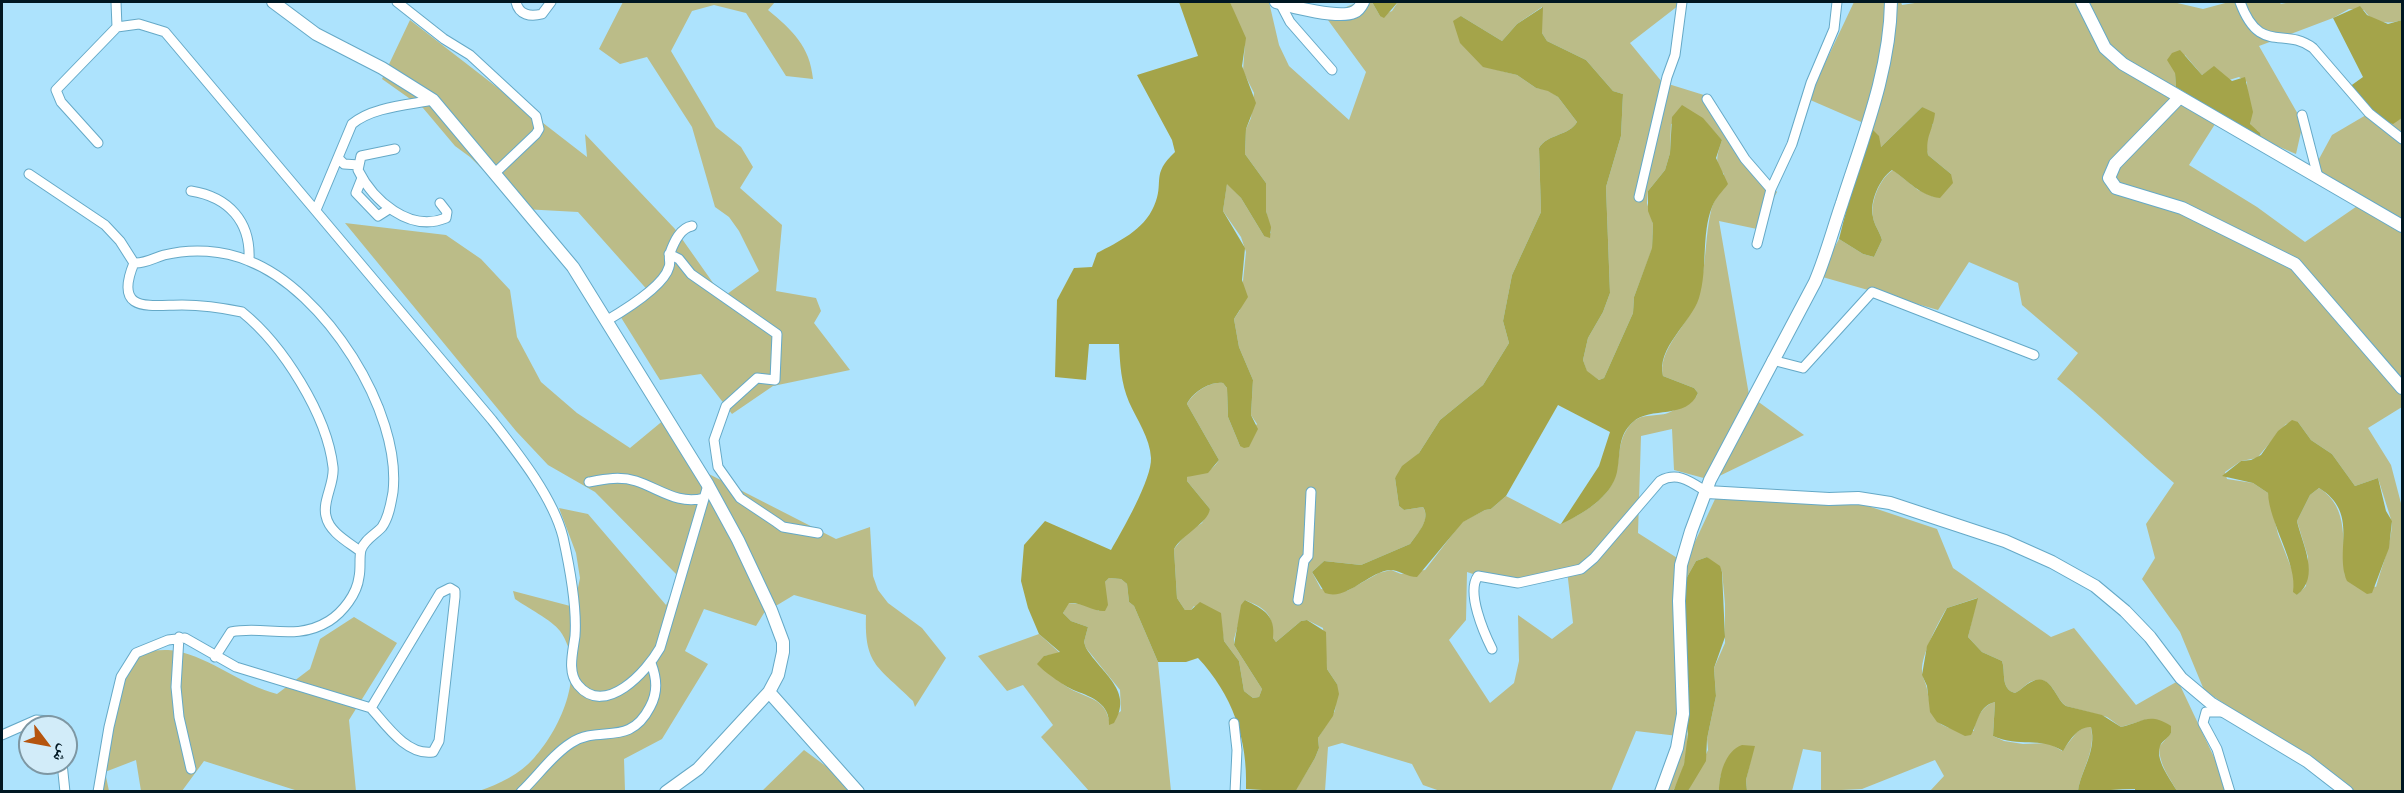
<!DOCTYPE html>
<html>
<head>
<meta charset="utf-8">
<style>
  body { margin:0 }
  #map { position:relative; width:2404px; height:793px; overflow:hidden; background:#ade3fd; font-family:Montserrat,"Noto Naskh Arabic",sans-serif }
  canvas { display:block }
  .frame { position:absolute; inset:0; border:3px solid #001722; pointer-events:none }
  .north { position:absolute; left:18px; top:715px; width:60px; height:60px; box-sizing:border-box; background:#d2ecf9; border:2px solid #7e97a3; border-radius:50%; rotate:122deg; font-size:16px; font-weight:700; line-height:24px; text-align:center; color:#001722 }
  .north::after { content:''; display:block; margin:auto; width:21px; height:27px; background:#b5550f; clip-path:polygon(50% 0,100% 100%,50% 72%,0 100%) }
</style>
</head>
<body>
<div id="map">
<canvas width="2404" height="793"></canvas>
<div class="frame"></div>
<div class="north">ش</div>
</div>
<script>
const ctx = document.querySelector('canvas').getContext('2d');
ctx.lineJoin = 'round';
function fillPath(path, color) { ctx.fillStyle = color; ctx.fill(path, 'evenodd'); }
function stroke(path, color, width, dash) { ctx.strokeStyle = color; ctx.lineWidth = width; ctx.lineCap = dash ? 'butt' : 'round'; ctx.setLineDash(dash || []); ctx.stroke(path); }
fillPath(new Path2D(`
  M623,2h152l-7,8c24,20 42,36 45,69l-27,-3 -40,-63 -32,-8 -22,6 -21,40 45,76 25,20 12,20 -13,21 42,37 -6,66 40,7 5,13 -7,12 36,47 -77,16 -41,28 -31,-40 -41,6 -43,-69 34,-17 -73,-82 -55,-3 -53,-52 -15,-11 -32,-38 -41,-29 28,-59 177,137 -2,-23 90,95 48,68 36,-26 -20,-40 -10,-14 -14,-10 -23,-80 -45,-70 -27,7 -21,-15z
  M1230,2h39l10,43 10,21 60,54 17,-48 -41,-56 33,-14h14l8,14 12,-5 6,-9h285l-53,41 32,39 45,14 20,37 50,59 -20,37 -38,-8 30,174 55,40 -93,45 -37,-10 -2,-41 -31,7 -3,97 47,30 31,-66 149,8 72,24 16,39 98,69 23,-9 62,77 42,-24 52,110h-53c-8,-14 -18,-27 -18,-44l12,-14v-6l-23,-8 -27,8 -14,-10 -41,-11c-12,-8 -13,-33 -36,-24 -5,3 -9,8 -15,11 -15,-4 -9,-21 -13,-32l-20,-9 -14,-15 9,-39 -30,10c-9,14 -26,48 -25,63 0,6 4,12 5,18 6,35 10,40 47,42 1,-12 9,-26 21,-29l-2,34 11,5 19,3 26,-1 13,8 15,-19 8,-5h6c5,25 -10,43 -13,64h-148l14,-15 -9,-16 -73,29 -41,2v-39l-18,-3 -11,42h-45l-1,-11 8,-34 -28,15 -6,17 -1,13h-31l20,-41 -1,-11 9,-43 -2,-28 11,-25v-39l-3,-33 -15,-14 -11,4 -10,18 -1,136c6,26 1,54 -12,76h-6l8,-20 3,-35 -42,-5 -25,60h-171l-17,-6 -11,-21 -70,-21 -14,4 -3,44h-30l20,-33 4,-10 -1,-10 17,-27 2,-27 -10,-15 -4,-41 -16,-8 -6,1 -25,21 -3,-4c0,-24 -6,-29 -28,-38l-11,39v6l28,44 -3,8 -6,1 -9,-7 -5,-30 -15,-20 -2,-12 -28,-23 -3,4h-6l-8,-12 -3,-49 14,-17 14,-9 8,-14 -23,-28v-4c14,-6 23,-2 32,-17l-32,-56c6,-11 23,-23 36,-21l4,5 1,29 12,29 17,-22 -6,-9 2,-35 -14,-33 -5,-28 6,-9 6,-58 -5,-15 -18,-26 4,-28 14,15 23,38 7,-3 -5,-22v-28l-21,-29 1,-25 5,-11 3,-25 -11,-22 2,-28zM1542,7v26l5,8 39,19 27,31 10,3 -2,42 -15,51 4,106 -7,19 -15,26 -5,22 4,12 12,8 5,-2 29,-65 1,-16 18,-48 1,-25 -6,-21 1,-12 17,-21 5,-17 1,-29 31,-6 20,22c-4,12 -9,24 2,34 0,21 -9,20 -13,37 -8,35 -3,71 -21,103 -10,18 -32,40 -27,62l31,12 4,5 -2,4c-9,5 -18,12 -28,16 -12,4 -25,0 -35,9 -16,16 -12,32 -17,51 -5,25 -35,42 -56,51l-54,-28 -15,13 -6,1 -23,12 -37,48 -24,4 -10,-4 -12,3 -32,18 -26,-2 -9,-17 12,-11 37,4 49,-21c8,-11 21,-24 13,-37l-19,3 -5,-4 -4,-28 24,-25 21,-33 43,-35 26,-42 -6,-22 9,-46 29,-63 -2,-64c8,-14 30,-12 38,-26l-19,-25 -10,-7 -12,-2 -19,-13 -27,-7 -29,-52 41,25 15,-17zM1567,570l6,53 -21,16 -34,-24 1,46 -5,22 -24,20 -41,-63 17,-20 1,-48 36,12z
  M1854,2h47l1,3 19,-3h252l30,7 26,-7h53l-2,2 12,-2h110v18c-13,5 -30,3 -38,-10l-15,-1 -16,9 -74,28 44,77 -7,31 -35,-15 -3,-8 -8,-5c2,-18 -3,-27 -3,-44l-8,-5 -10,3 -15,-13 -12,8 -17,-20 -10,18 1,14 41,34 -28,44 68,42 48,35 58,-40 -50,-32 19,-35 34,-20 30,6 6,-3v289l-34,21 23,37 11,42v284h-49l-149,-101 -24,-58 -38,-53 13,-21 -9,-34 28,-41c-40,-34 -76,-71 -117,-104l21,-26 -56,-48 -4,-22 -49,-21 -31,48 -119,-34 20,-37 24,15 11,3 8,-17c-2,-8 -8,-15 -9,-23 -3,-15 7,-39 20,-47l25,20 16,7 17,-23 -23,-19 -3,-15 8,-16 -11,-17 -42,41 -12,-23 -60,-26zM2298,422l13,18 21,14 23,32 23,-8c2,7 14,43 14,45 -1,23 -10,42 -16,64l-31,-11c-4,-31 6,-68 -26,-88l-9,7 -13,26 11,36 -2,29 -9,9 -3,-20 -16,-41 -10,-41 -15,-10 -26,-4 -2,-7 16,-11 16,-3 29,-34z
  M345,223l101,12 35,24 29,31 7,47 24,45 36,31 53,35 35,-29 40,53 131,67 34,-12 3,49 5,14 10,13 34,25 24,30 -31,49 -2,-6c-34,-34 -49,-35 -47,-86l-72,-20 -30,18 -8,13 -52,-17 -19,42 23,13 -46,75 -38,20 1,32h-146c20,-7 41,-17 55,-33 28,-31 53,-89 26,-127 -8,-11 -34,-24 -45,-32l-2,-8 61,16 6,-29 -4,-25 -17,-45 29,6 78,91 14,-27 -85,-86 -47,-27 -32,-34z
  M1109,578l12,1 6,5 2,18 5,4 24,56 13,129h-82l-48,-54 12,-12 -30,-40 -16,6 -29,-35 61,-22 21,19 -16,3c6,9 11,21 19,28 17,14 41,11 46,36l12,-9 -1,-21 -34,-42 -2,-6 4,-15 -17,-6 -8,-8 5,-10 21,2 10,6 6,-29z
  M354,617l43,26 -48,77 7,71h-58l-94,-30 -22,30h-41l-5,-31 -31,12 4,19 -15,1 23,-102 25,-39c11,0 24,-2 34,0 36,7 65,34 101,43l33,-25 10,-30z
  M804,750l57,42h-100z`), '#bbbc88');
fillPath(new Path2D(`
  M1179,2h51l16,36 -4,28 14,37 -10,26 -1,25 21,29v28l5,16 -1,11 -6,-2 -23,-38 -14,-14 -4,27 22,37 -3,32 6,17 -14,22 5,28 14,33 -2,35 7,14 -9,18 -5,1 -4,-2 -12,-29 -1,-29 -4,-5c-13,-2 -31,10 -36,21l32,56 -11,13 -21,4v4l23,28c-2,14 -28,26 -36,40l3,49 8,12h6l9,-8 21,11 3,28 15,20 5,30 9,7 6,-1 3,-8 -28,-44 7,-40 4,-5c18,9 31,15 28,38l3,4 25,-21 6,-1 19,12 1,37 10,15 2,10 -6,22 -15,22 1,10 -4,10 -20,34 -49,-3c2,-50 -14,-95 -48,-131l-12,4h-28l-24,-56 -5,-4 -2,-18 -6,-5 -12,-1 -4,4 3,23 -3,6c-12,1 -23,-9 -36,-8l-6,10 8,8 17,6 -4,15 2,6c16,26 48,43 28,75l-5,2c1,-21 -17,-28 -33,-34 -9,-3 -32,-19 -39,-27l7,-8 16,-4 -21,-18 -11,-26 -7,-27 3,-36 21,-24 66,29c11,-19 41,-71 40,-92 -1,-20 -14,-38 -22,-56 -8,-19 -9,-38 -10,-58h-30l-3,36 -31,-3 2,-77 17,-32 18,-1 5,-14c21,-11 47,-23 57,-47 11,-24 -4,-31 21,-54l-3,-12 -35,-65 61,-19z
  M1372,2h26l-14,16 -4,-2z
  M2360,6l7,9 21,9 14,-4v98l-9,6 -27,-9 -17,-28 14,-10 -30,-59z
  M1543,7l-1,26 5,8 39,19 27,31 10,3 -2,42 -15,51 4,106 -7,19 -15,26 -5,22 4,11 12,9 5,-2 29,-65 1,-16 18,-49 1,-24 -5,-13v-20l17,-21 5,-17 2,-36 10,-12 21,13 19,22 -6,18 12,26c-6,8 -12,13 -16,23 -11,28 -4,62 -13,91 -8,25 -43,50 -36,78l31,12 4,5c-11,27 -48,13 -65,29 -16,14 -12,31 -16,50 -5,25 -36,43 -56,52l38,-58 11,-34 -52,-27 -52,91 -15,13 -6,1 -22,12 -46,55c-10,0 -18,-7 -27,-7 -22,2 -43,31 -65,23l-13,-21 12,-11 37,4 49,-21c8,-11 21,-25 13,-37l-19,3 -5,-4 -4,-28 7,-12 17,-13 21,-33 43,-35 26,-42 -6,-22 9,-46 29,-63 -2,-64c8,-14 30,-12 38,-26l-19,-25 -10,-6 -12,-3 -19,-13 -34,-8 -23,-24 -7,-22 8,-5 41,25 15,-17z
  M2180,50l22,25 12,-9 18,15 13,-4 8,35 -3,12 10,9 1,6 -85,-52 -1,-14 -8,-13 5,-7z
  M1922,107l13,6c-2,18 -10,23 -7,42l23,19 2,9 -13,15c-20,-2 -31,-17 -48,-28 -12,8 -23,32 -19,47 1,8 7,15 9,23l-8,17 -11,-3 -24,-15 29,-114 11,11 2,11z
  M2292,420l6,2 13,18 21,14 23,32 23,-8 8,33 6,10 -3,27 -17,45 -5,1 -20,-13c-13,-31 13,-68 -28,-93l-9,7 -13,26c5,23 24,56 0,74l-4,-3c5,-28 -24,-69 -25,-99l-15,-10 -31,-7 19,-15 10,-1 10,-5 17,-24z
  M1707,557l13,9 2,6 3,65 -11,31 2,28 -9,43 -1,22 -18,30 -15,1 11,-28 4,-30 -3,-19 -2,-84 3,-52 10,-18z
  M1978,598l-10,39 14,15 20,9c4,11 -2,28 13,32 6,-3 10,-8 16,-11 20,-11 24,17 35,24l36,9 19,12c23,-5 27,-15 50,-1v7c-3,5 -7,7 -10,11 -8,14 10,36 16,47h-42v-2c-19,0 -38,3 -57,2 3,-21 19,-40 13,-64 -13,-1 -22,14 -28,24 -24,-15 -43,-3 -70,-15l2,-34c-17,4 -17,21 -24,33l-6,1 -28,-14 -7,-10 -3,-26 -5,-11 5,-29 20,-38z
  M1742,745l13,1 -9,34 1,11h-28c0,-16 6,-40 23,-46z`), '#a4a44a');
const minor = new Path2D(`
  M116,2l1,25
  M397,2l47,37 26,16 66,61 3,13 -3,5 -41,39
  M516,2c3,13 14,15 26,12l9,-12
  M2240,2c20,54 44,24 73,46l56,65 33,26
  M1280,3l10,19 42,48
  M1707,99l38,60 26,30 21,-45 19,-61 23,-54 3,-27
  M2302,115l16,62
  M98,143l-37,-41 -5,-12 61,-63 22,-3 26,8 327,388c25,32 61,77 71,117 6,27 14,71 12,99 -2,16 -8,36 3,49 27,33 69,-14 82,-37l48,-163
  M395,149l-34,7 -3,14c15,30 51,63 88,48l1,-6 -7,-9
  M338,158l6,6 15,1
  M29,174l76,51 15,16 14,22c10,1 20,-5 30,-8 28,-7 59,-5 85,6 75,29 153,150 144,231 -2,11 -4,25 -11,35 -6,7 -18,13 -21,23 -2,8 0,18 -2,27 -2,17 -16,35 -30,44 -34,21 -64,4 -98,11l-16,25
  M362,178l-6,15 22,23 11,-7
  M191,191c38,6 60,31 58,69
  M1639,197l28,-120 8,-22 7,-53
  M316,210l36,-86c20,-17 56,-19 81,-24
  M1757,244l14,-55
  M669,254l10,5 12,15 86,60 -2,46 -18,-2 -31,28 -12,34 4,27 22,31 36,24 7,5 35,6
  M134,263c-21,51 16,42 48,42 20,0 41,3 60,7 41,33 85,103 91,155 2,16 -11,34 -7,49 3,16 22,26 34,35
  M606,321c17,-10 58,-35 63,-54 2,-4 -1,-10 1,-14 4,-11 10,-25 22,-27
  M1772,360l31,8 69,-76 162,63
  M589,482c16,-3 31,-6 47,-1 24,8 42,24 68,17
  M450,588l5,3v6l-16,144 -6,11c-26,4 -47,-27 -62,-44l69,-115z
  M1298,600l6,-39 4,-5 3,-64
  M179,637l-3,50 3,30 12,52
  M1492,649c-8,-16 -26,-57 -14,-73l40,7 63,-14 13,-11 66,-77c18,-10 31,1 47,11
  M2222,712h-16l-3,11 14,26 13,43
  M1234,723l3,27 -2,42
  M2,735l34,-15 14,1 4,6
  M62,763l3,29
  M98,792l11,-65 12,-50 15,-24 32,-13 17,-2 51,29 135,41
  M521,792c17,-16 31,-37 50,-49 29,-19 58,5 79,-36 8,-15 7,-28 1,-44`);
const tertiary = new Path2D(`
  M273,2l43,32 66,34 51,32 140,167 135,218 30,55 33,70 12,32v10l-5,23 -9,17 89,100
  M1276,2c16,5 64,17 78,10 5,-2 7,-6 9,-10
  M2082,2l23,46 18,16 279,162
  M2180,97l-65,67 -6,14 7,10 66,20 113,56 107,124
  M1707,492l122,7 29,-1 32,5 115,38 47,21 43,24 30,25 25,26 31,41 31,26 95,57 40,31
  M666,792l32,-23 71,-77
  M1661,792l16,-44 6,-34 -4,-113 2,-36 10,-34 19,-51 105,-198c11,-26 18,-53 27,-79 21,-66 48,-132 49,-201`);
stroke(minor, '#65a9c7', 11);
stroke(tertiary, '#65a9c7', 14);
stroke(minor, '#fff', 9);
stroke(tertiary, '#fff', 12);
</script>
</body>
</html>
